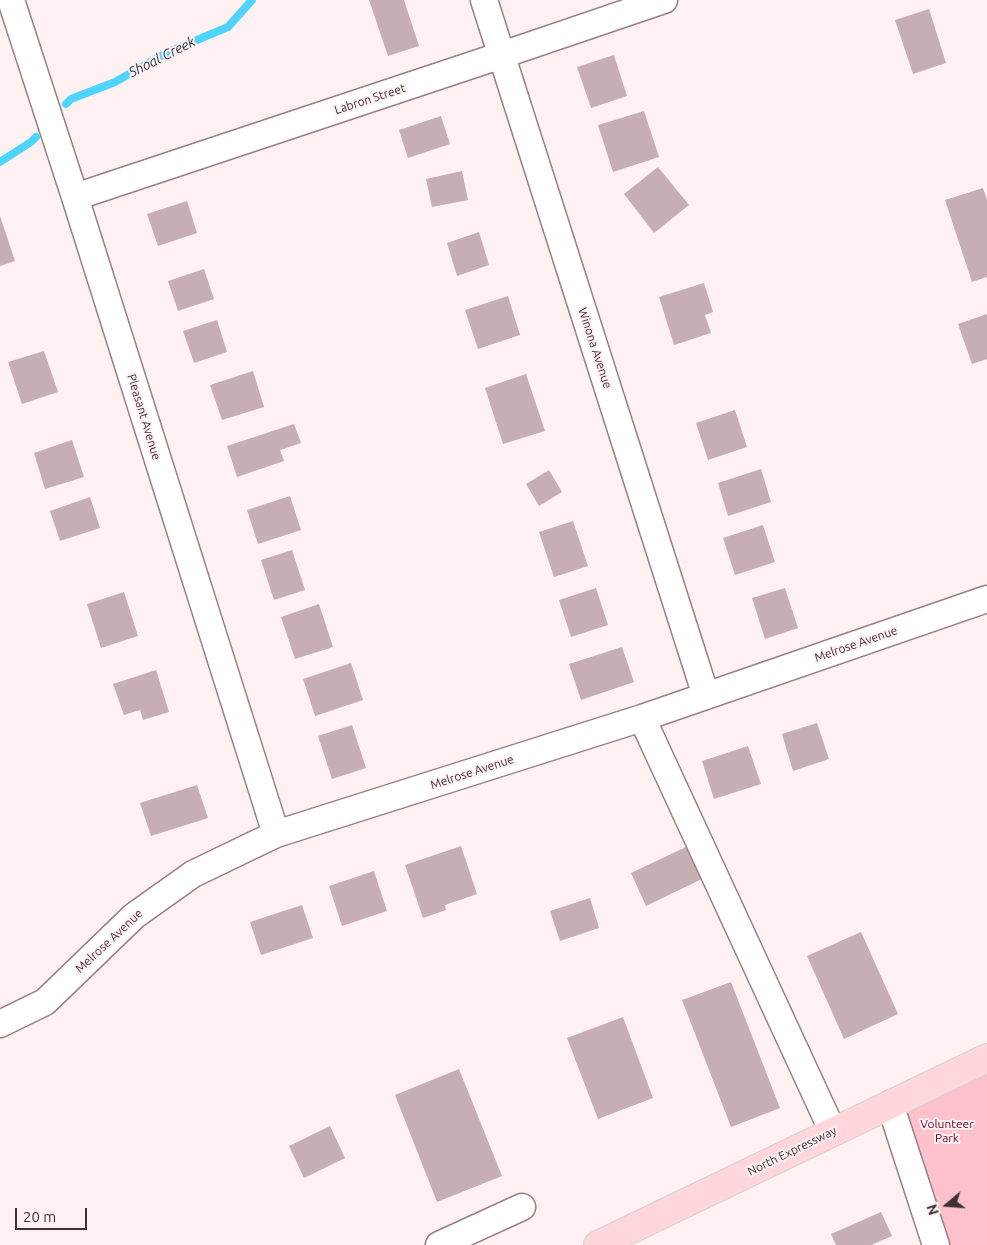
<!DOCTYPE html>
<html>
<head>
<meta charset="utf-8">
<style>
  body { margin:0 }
  #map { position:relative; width:987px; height:1245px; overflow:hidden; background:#fff0f2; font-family:Ubuntu,sans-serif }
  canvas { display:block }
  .north { position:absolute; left:922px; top:1180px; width:50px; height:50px; -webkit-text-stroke:4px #fff0f2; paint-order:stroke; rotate:252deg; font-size:14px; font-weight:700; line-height:20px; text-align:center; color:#3b3233 }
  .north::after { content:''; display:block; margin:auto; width:18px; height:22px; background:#3b3233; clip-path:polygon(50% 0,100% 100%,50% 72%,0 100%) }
  .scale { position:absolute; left:15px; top:1208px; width:72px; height:22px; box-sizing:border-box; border:2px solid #3b3233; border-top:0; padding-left:6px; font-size:15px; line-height:18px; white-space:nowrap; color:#3b3233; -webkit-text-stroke:4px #fff0f2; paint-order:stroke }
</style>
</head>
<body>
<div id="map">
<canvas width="987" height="1245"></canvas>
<div class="north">N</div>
<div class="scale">20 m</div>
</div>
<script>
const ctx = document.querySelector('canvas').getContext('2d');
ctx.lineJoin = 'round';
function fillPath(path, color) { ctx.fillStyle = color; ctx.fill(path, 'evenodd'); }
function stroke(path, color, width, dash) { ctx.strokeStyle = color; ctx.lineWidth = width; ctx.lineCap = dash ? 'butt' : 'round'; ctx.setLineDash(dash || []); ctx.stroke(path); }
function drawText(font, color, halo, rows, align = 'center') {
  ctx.font = font + ' Ubuntu,sans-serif'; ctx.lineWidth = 4; ctx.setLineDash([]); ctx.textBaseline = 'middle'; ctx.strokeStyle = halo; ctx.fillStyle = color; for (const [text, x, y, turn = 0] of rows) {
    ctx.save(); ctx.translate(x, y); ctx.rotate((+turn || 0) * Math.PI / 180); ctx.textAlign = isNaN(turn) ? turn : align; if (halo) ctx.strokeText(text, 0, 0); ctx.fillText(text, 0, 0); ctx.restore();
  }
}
fillPath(new Path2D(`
  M987,1064v181h-45l-42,-133z`), '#fdc1cb');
stroke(new Path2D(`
  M66,104l5,-5 44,-17 51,-29 62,-26 24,-27
  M0,162l31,-20 5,-5`), '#4fd4fd', 8);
fillPath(new Path2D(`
  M369,0h35l15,46 -31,10z
  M929,9l17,54 -33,11 -18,-54z
  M614,55l13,41 -36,12 -14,-41z
  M644,111l15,46 -46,15 -15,-47z
  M441,116l9,28 -42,14 -9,-28z
  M658,167l31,38 -35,28 -30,-39z
  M462,171l6,29 -36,7 -6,-28z
  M983,188l4,12v77l-15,5 -27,-82z
  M187,201l10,32 -39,13 -11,-32z
  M0,216l15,45 -15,5z
  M479,232l10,33 -32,11 -10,-33z
  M204,269l10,30 -36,12 -10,-30z
  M704,283l9,29 -8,3 6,18 -37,12 -15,-48z
  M508,296l12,39 -42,14 -13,-39z
  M987,314v45l-15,5 -14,-40z
  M217,320l10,32 -33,11 -11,-32z
  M44,351l14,41 -36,12 -14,-42z
  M253,371l11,36 -42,13 -12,-35z
  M526,374l19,57 -42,13 -18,-56z
  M735,410l12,37 -39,13 -12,-37z
  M294,424l7,19 -21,7 4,11 -47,16 -10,-31z
  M72,440l12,37 -39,12 -11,-36z
  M761,469l10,33 -43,14 -10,-33z
  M549,470l13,22 -23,14 -13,-22z
  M290,496l11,34 -43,14 -11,-34z
  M90,497l10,31 -40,13 -10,-30z
  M573,521l15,45 -34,11 -15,-45z
  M763,525l12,37 -40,13 -12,-37z
  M292,550l13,40 -31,10 -13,-40z
  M596,588l12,37 -37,12 -12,-37z
  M785,588l13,40 -33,11 -13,-41z
  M124,592l14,44 -37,12 -14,-44z
  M319,604l14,43 -38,12 -14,-42z
  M622,647l12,35 -53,18 -12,-36z
  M351,663l12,37 -48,16 -12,-37z
  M156,670l13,42 -26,8 -3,-10 -16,5 -11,-31z
  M817,723l12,36 -36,12 -11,-37z
  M352,725l14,43 -34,11 -14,-43z
  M748,746l13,38 -47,15 -12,-38z
  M197,785l11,33 -57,18 -11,-33z
  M461,846l16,48 -32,11 1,5 -23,8 -18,-53z
  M686,847l16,32 -56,27 -15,-33z
  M374,871l13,40 -45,15 -13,-40z
  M590,898l9,30 -39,13 -10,-30z
  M302,905l11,33 -52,17 -11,-33z
  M861,932l37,82 -54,25 -37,-83z
  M731,982l49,126 -49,19 -49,-127z
  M623,1017l30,81 -55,21 -31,-81z
  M459,1069l43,107 -65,26 -42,-107z
  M330,1126l15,32 -41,20 -15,-32z
  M881,1212l11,24 -21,9h-35l-5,-11z`), '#c6aeb2');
const minor = new Path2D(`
  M11,0l64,197 201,637
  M484,0l222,696
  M75,197l427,-142 162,-55
  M642,718l191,414
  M0,1024l45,-22 89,-86 59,-42 83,-40 366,-116 345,-119
  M890,1104l46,141
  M439,1245l83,-38`);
const major = new Path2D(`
  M598,1245l389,-187`);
stroke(minor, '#968083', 29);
stroke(major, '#d4d2d2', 30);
stroke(minor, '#fff', 26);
stroke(major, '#fed6dc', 28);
drawText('12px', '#3b3233', '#fff0f2', [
  ["Labron Street",370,99,-18],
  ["Winona Avenue",595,348,72],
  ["Pleasant Avenue",144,417,73],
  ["Melrose Avenue",856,644,-19],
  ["Melrose Avenue",472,772,-18],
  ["Melrose Avenue",109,941,-43],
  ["North Expressway",792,1151,-26]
]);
drawText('12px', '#600024', '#fff0f2', [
  ["Volunteer",947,1124],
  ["Park",947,1138]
]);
drawText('italic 14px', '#1f363d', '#fff0f2', [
  ["Shoal Creek",162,57,-27]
]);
</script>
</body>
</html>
